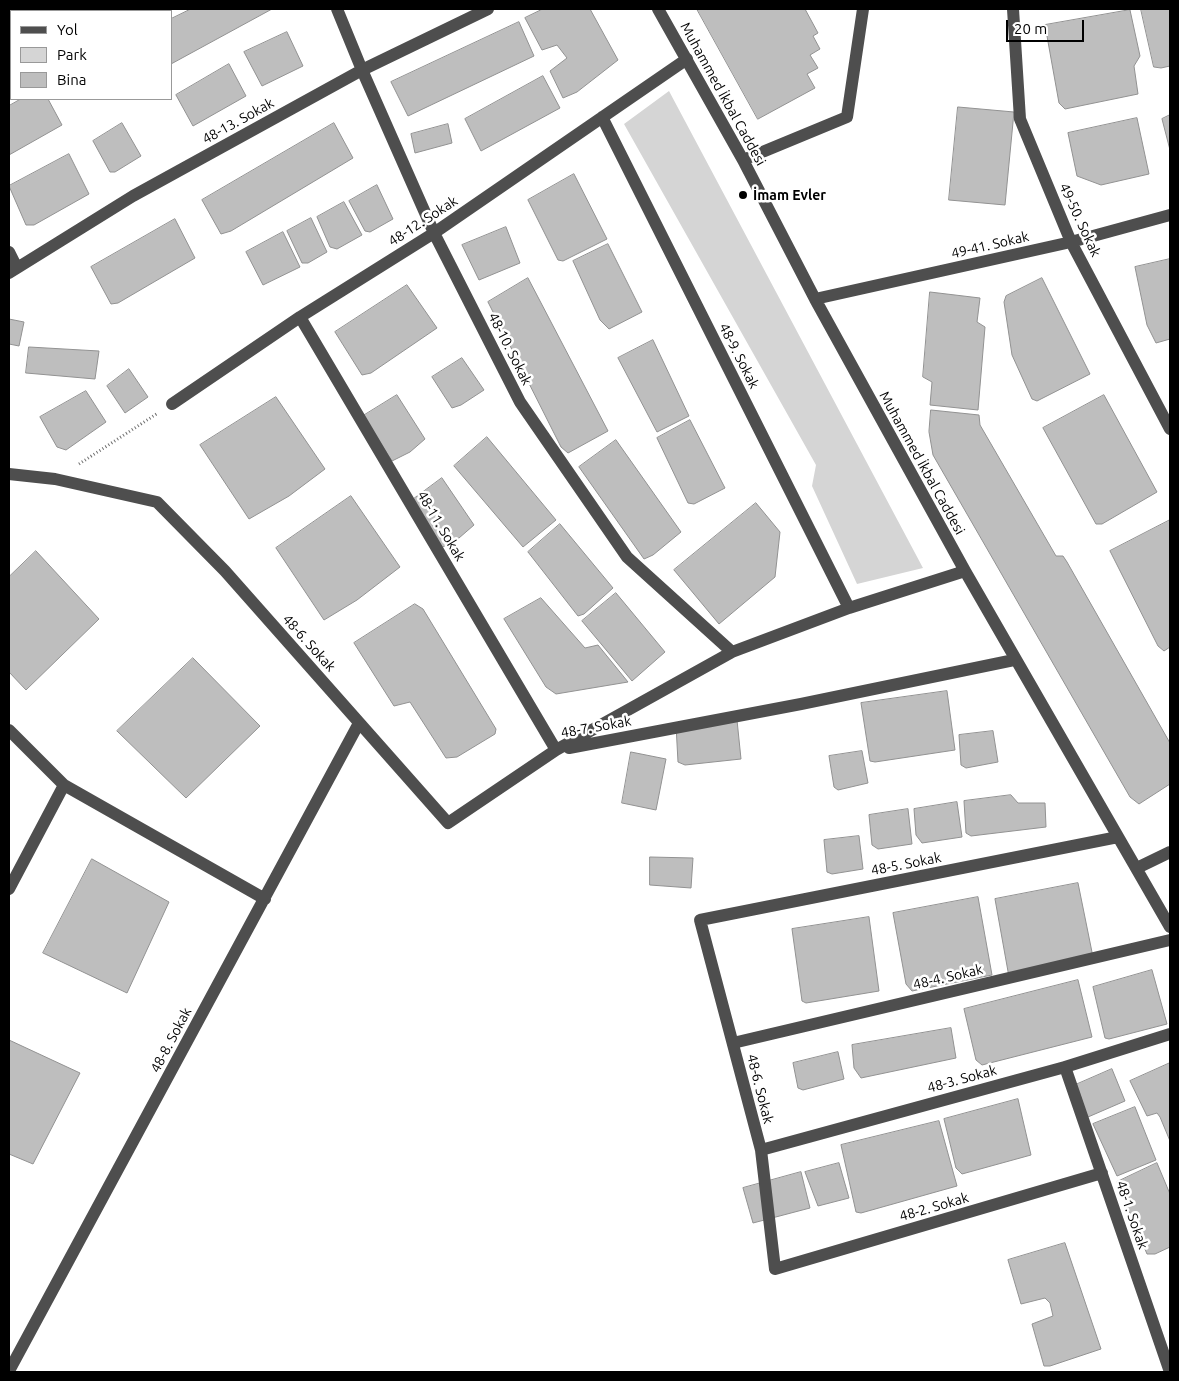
<!DOCTYPE html>
<html>
<head>
<meta charset="utf-8">
<style>
  body { margin:0 }
  #map { position:relative; width:1179px; height:1381px; overflow:hidden; background:#fff; font-family:Ubuntu,sans-serif }
  canvas { display:block }
  .frame { position:absolute; inset:0; border:10px solid #000; pointer-events:none }
  .legend { position:absolute; left:10px; top:10px; width:162px; height:90px; box-sizing:border-box; background:#fff; border:1px solid #999; margin:0; padding:6px 9px; list-style:none; font-size:15px; color:#000 }
  .legend li { display:flex; align-items:center; gap:10px; height:25px }
  .legend b { width:25px; border:1px solid #999 }
  .scale { position:absolute; left:1006px; top:20px; width:78px; height:22px; box-sizing:border-box; border:2px solid #000; border-top:0; padding-left:6px; font-size:15px; line-height:18px; white-space:nowrap; color:#000; -webkit-text-stroke:4px #fff; paint-order:stroke }
</style>
</head>
<body>
<div id="map">
<canvas width="1179" height="1381"></canvas>
<div class="frame"></div>
<ul class="legend">
<li><b style="height:6px;background:#4e4e4e"></b>Yol</li>
<li><b style="height:14px;background:#d5d5d5"></b>Park</li>
<li><b style="height:14px;background:#bebebe"></b>Bina</li>
</ul>
<div class="scale">20 m</div>
</div>
<script>
const ctx = document.querySelector('canvas').getContext('2d');
ctx.lineJoin = 'round';
function fillPath(path, color) { ctx.fillStyle = color; ctx.fill(path, 'evenodd'); }
function stroke(path, color, width, dash) { ctx.strokeStyle = color; ctx.lineWidth = width; ctx.lineCap = dash ? 'butt' : 'round'; ctx.setLineDash(dash || []); ctx.stroke(path); }
function drawText(font, color, halo, rows, align = 'center') {
  ctx.font = font + ' Ubuntu,sans-serif'; ctx.lineWidth = 5; ctx.setLineDash([]); ctx.textBaseline = 'middle'; ctx.strokeStyle = halo; ctx.fillStyle = color; for (const [text, x, y, turn = 0] of rows) {
    ctx.save(); ctx.translate(x, y); ctx.rotate((+turn || 0) * Math.PI / 180); ctx.textAlign = isNaN(turn) ? turn : align; if (halo) ctx.strokeText(text, 0, 0); ctx.fillText(text, 0, 0); ctx.restore();
  }
}
fillPath(new Path2D(`
  M669,91l254,477 -66,16 -45,-98 4,-21 -192,-341z`), '#d5d5d5');
const building = new Path2D(`
  M191,9h81l-101,55v-45z
  M543,9h47l28,51 -41,32 -14,6 -13,-27 17,-13 -10,-13 -15,5 -17,-32z
  M697,9h108l13,24 -5,3 7,13 -10,6 8,13 -11,6 8,14 -57,31z
  M1141,9h29v57l-9,2 -7,-1z
  M1130,10l10,46 -6,10 4,28 -73,15 -6,-6 -14,-78z
  M519,22l15,34 -126,60 -17,-34z
  M287,32l16,34 -41,20 -18,-34z
  M229,64l17,32 -53,30 -17,-31z
  M543,76l17,32 -79,43 -16,-32z
  M21,99h27l14,26 -53,30v-49z
  M958,107l56,5 -9,93 -56,-5z
  M1170,115v35l-8,-31z
  M1137,118l12,56 -48,11 -24,-9 -9,-43z
  M122,123l19,33 -26,16h-5l-17,-31z
  M334,123l19,35 -122,73 -10,3 -19,-34z
  M448,124l4,19 -37,10 -4,-19z
  M69,154l20,40 -55,31h-8l-17,-39z
  M574,174l33,65 -44,22 -5,-1 -30,-60z
  M377,185l16,34 -23,13 -5,-1 -16,-30z
  M344,202l18,33 -25,14 -7,-2 -13,-30z
  M311,218l16,34 -19,11h-6l-15,-32z
  M175,219l20,39 -77,45 -7,1 -20,-37z
  M506,227l14,36 -41,17 -17,-35z
  M283,232l17,35 -37,18 -17,-33z
  M608,244l34,68 -33,17 -9,-9 -27,-59z
  M1170,259v80l-14,4 -9,-18 -12,-58z
  M528,278l80,153 -40,22 -7,-6 -73,-145z
  M1042,278l48,96 -53,27 -5,-2 -20,-44 -8,-53 2,-6z
  M407,285l30,43 -66,45 -9,2 -27,-43z
  M930,292l50,6 -3,24 8,5 -7,83 -48,-5 2,-23 -9,-5z
  M9,319l15,3 -5,24 -10,-2z
  M653,340l36,76 -32,16 -39,-74z
  M29,347l70,4 -4,28 -69,-6z
  M462,358l22,32 -23,15 -9,3 -20,-31z
  M129,369l19,28 -23,16 -18,-27z
  M86,391l20,31 -40,28 -9,-3 -17,-30z
  M397,395l28,44 -15,13 -18,9 -29,-45z
  M1104,395l53,97 -55,32h-6l-53,-96z
  M276,397l49,72 -36,27 -40,23 -49,-74z
  M931,410l48,5 1,10 76,131h7l4,6 103,181v41l-31,20 -9,-7 -197,-342 -4,-23z
  M690,420l35,68 -31,16 -6,-1 -31,-65z
  M487,437l69,83 -33,27 -69,-81z
  M616,440l65,92 -28,23 -9,4 -65,-92z
  M442,478l32,47 -15,13 -18,10 -30,-47z
  M351,496l49,71 -43,33 -33,20 -48,-72z
  M756,503l24,29 -5,45 -56,47 -45,-54z
  M1170,520v127l-6,4 -6,-5 -48,-95z
  M560,524l53,64 -29,26 -6,2 -50,-64z
  M36,551l63,68 -73,71 -17,-18v-95z
  M616,593l49,59 -33,29 -50,-60z
  M541,598l44,50 13,-3 30,37 -72,12 -10,-7 -42,-68z
  M415,604l8,5 73,120 -1,5 -38,23 -11,1 -36,-56 -16,4 -40,-63z
  M193,658l67,68 -74,72 -69,-67z
  M947,691l8,59 -80,12 -5,-1 -9,-58z
  M737,720l4,39 -56,6 -7,-3 -2,-37z
  M993,731l5,31 -32,6 -5,-3 -2,-30z
  M862,751l6,32 -30,7 -4,-3 -5,-31z
  M631,752l35,7 -10,51 -34,-7z
  M1011,795l7,8h27l1,24 -75,9 -5,-3 -2,-32z
  M957,802l5,35 -40,6 -6,-8 -2,-26z
  M908,809l4,35 -34,5 -6,-4 -3,-30z
  M859,836l4,33 -31,5 -5,-2 -3,-32z
  M650,857l43,1 -2,30 -41,-3z
  M92,859l77,43 -42,91 -84,-40z
  M1078,883l16,79 -85,15 -14,-78z
  M978,897l14,78 -80,16 -6,-7 -13,-71z
  M869,917l10,74 -73,12 -4,-2 -10,-72z
  M1152,970l15,54 -58,15 -4,-1 -12,-51z
  M1078,980l14,57 -110,28 -6,-5 -12,-51z
  M951,1028l5,30 -95,20 -7,-10 -2,-23z
  M9,1040l71,33 -47,91 -24,-10z
  M838,1052l6,27 -41,11 -5,-2 -5,-25z
  M1170,1063v78l-10,-24 -3,-4 -10,3 -17,-35z
  M1112,1069l13,32 -37,16 -15,-31z
  M1018,1099l13,56 -69,19 -6,-6 -12,-49z
  M1135,1107l21,53 -39,16 -24,-52z
  M939,1121l18,65 -96,27 -5,-1 -15,-67z
  M839,1163l10,35 -31,8 -13,-34z
  M1157,1163l13,31v53l-15,7h-8l-30,-72z
  M801,1172l9,36 -57,15 -10,-35z
  M1065,1243l36,106 -51,17h-6l-12,-42 21,-8 -3,-13 -5,-5 -24,6 -13,-44z`);
fillPath(building, '#bebebe');
stroke(building, '#929292', 1);
stroke(new Path2D(`
  M79,464l79,-51`), '#707070', 3, [1, 2.5]);
stroke(new Path2D(`
  M337,9l25,61 72,163 86,169 107,155 105,95
  M658,9l85,151 72,139 150,272 205,356
  M1013,9l7,110 51,123 99,187
  M69,11l4,-2
  M9,47l2,-2
  M602,117l247,491
  M743,160l104,-43 16,-108
  M9,252l8,16
  M9,273l124,-77 229,-126 126,-61
  M815,299l256,-57 99,-27
  M300,317l256,433
  M172,404l128,-87 134,-84 253,-174
  M9,474l46,5 102,23 68,69 223,252 108,-73 176,-98 117,-44 116,-37
  M9,730l55,55 -55,104
  M569,748l232,-44 213,-44
  M64,785l201,114
  M1137,868l33,-16
  M733,1043l437,-103
  M1065,1067l105,305
  M761,1150l304,-83 105,-33
  M1102,1173l-327,96 -14,-119 -61,-230 418,-83
  M9,1371l350,-648`), '#4e4e4e', 12);
for (const [x, y, r, color] of [
  [743,195,5,"#000"]
]) { const dot = new Path2D(); dot.arc(x, y, r, 0, 2 * Math.PI); ctx.fillStyle = color; ctx.fill(dot); stroke(dot, '#fff', 2); }
drawText('14px', '#000', '#fff', [
  ["Muhammed İkbal Caddesi",723,94,61],
  ["48-13. Sokak",238,121,-29],
  ["49-50. Sokak",1080,220,65],
  ["48-12. Sokak",423,221,-33],
  ["49-41. Sokak",990,245,-13],
  ["48-10. Sokak",510,349,63],
  ["48-9. Sokak",739,356,63],
  ["Muhammed İkbal Caddesi",922,463,61],
  ["48-11. Sokak",441,526,59],
  ["48-6. Sokak",309,643,48],
  ["48-7. Sokak",596,727,-10],
  ["48-5. Sokak",906,864,-11],
  ["48-4. Sokak",948,977,-13],
  ["48-8. Sokak",171,1040,-62],
  ["48-3. Sokak",962,1079,-15],
  ["48-6. Sokak",760,1089,76],
  ["48-2. Sokak",934,1207,-16],
  ["48-1. Sokak",1132,1215,71]
]);
drawText('bold 14px', '#000', '#fff', [
  ["İmam Evler",753,195]
], 'left');
</script>
</body>
</html>
